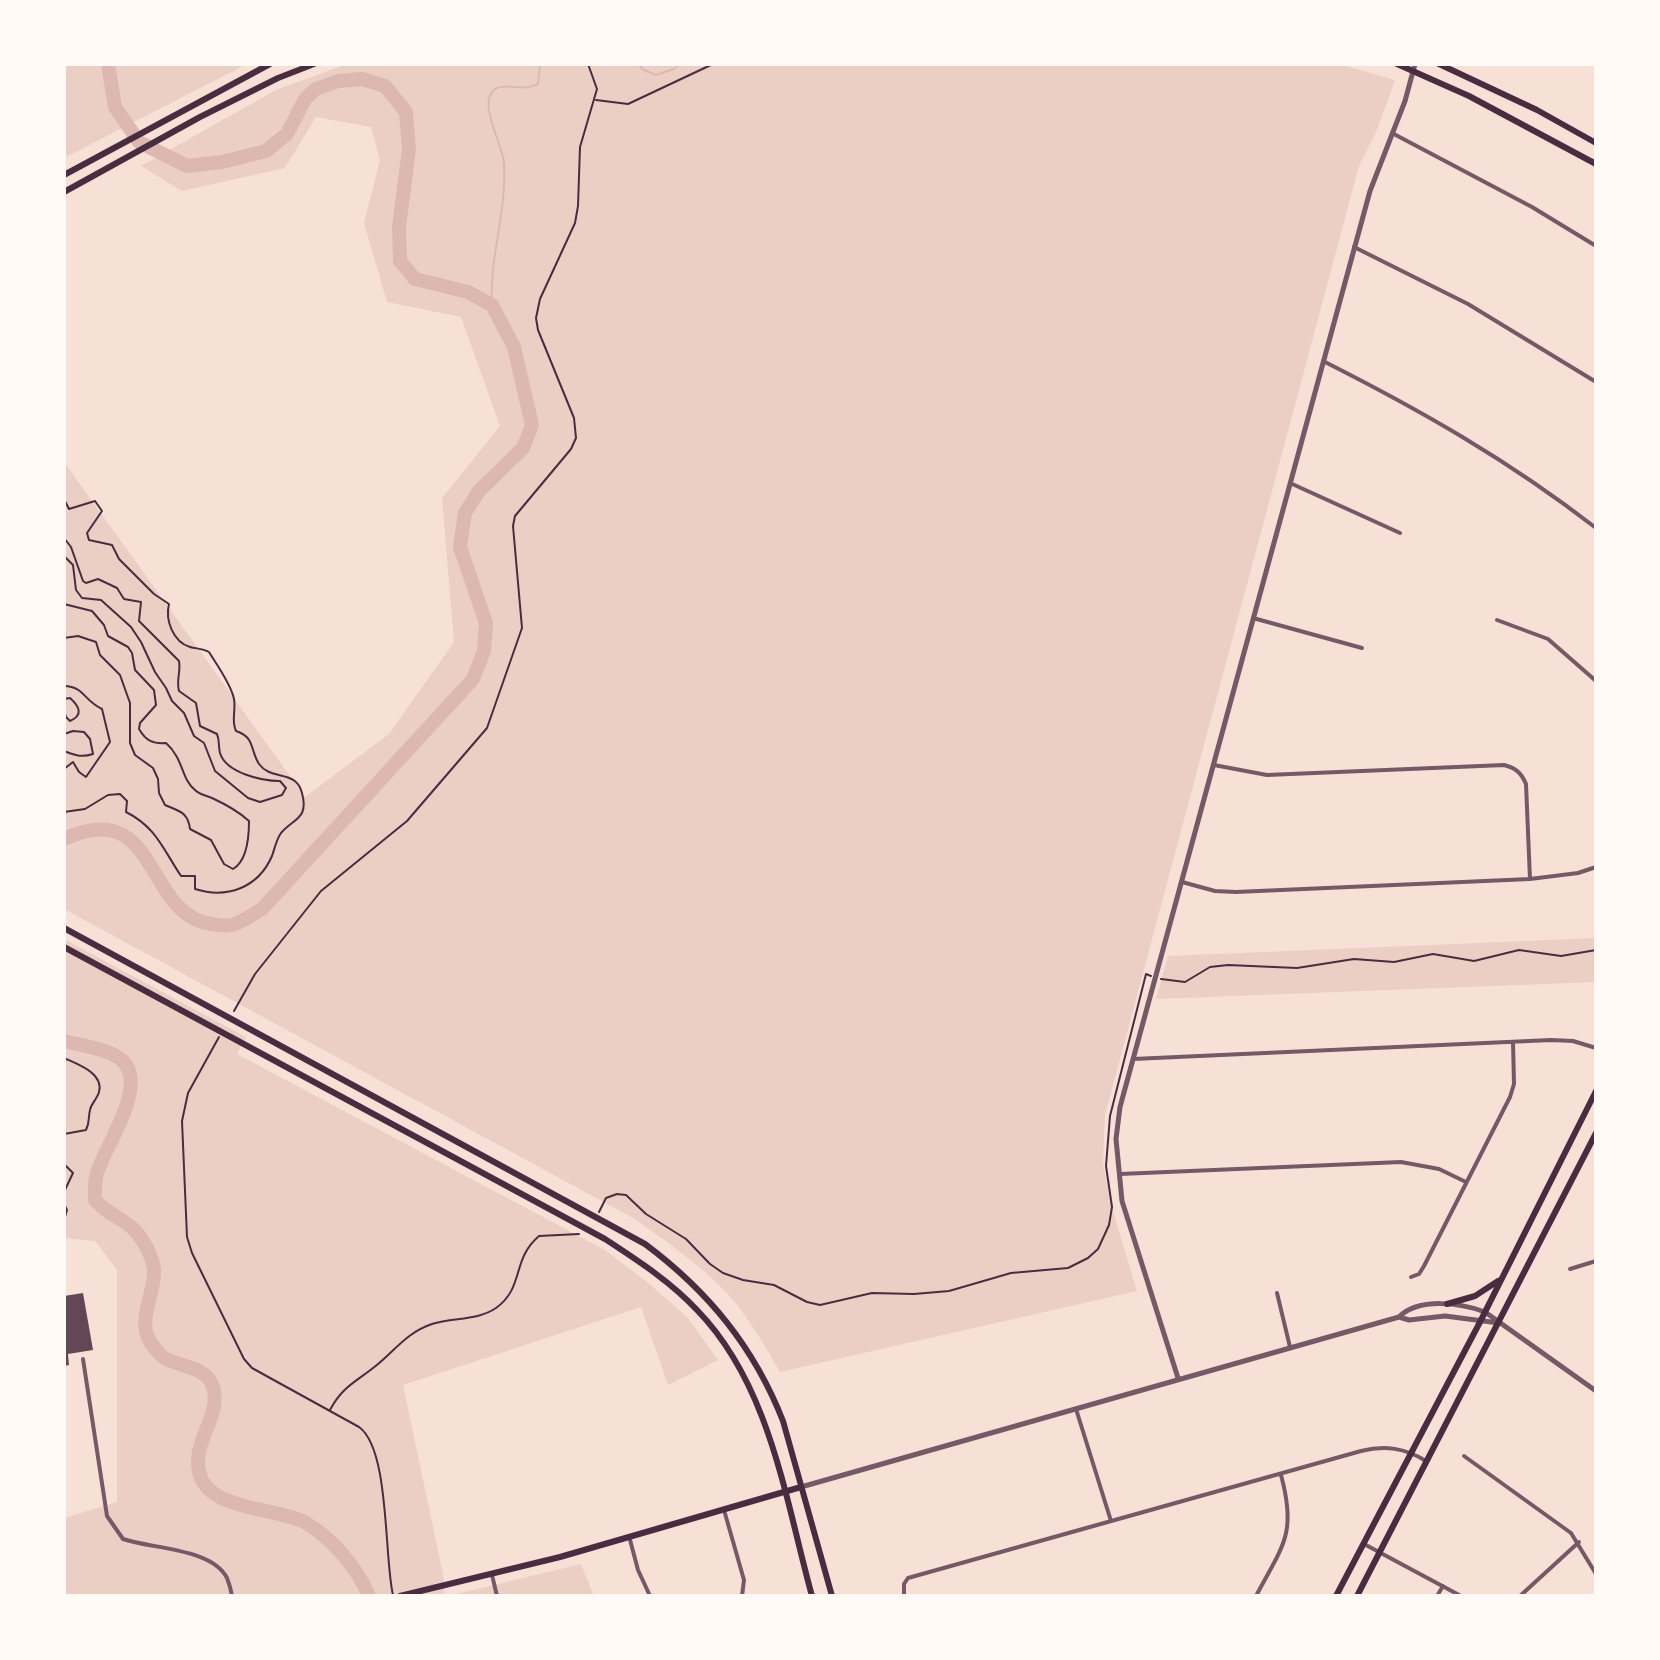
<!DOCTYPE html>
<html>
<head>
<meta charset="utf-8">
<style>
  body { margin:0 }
  #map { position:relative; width:1660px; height:1660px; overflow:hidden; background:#f7e1d7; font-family:Raleway,sans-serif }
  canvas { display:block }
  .frame { position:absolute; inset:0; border:66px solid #fffaf5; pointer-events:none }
</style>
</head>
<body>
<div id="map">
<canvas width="1660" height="1660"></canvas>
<div class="frame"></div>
</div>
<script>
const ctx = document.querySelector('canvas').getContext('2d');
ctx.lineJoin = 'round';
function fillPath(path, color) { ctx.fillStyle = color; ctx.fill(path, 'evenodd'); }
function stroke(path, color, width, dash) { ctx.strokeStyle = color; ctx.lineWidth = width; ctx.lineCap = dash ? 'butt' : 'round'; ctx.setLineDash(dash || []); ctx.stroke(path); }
fillPath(new Path2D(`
  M64,64h183l-183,94z
  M347,64h992l56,16 -18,50 -18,36 -254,949 -2,48 8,42 26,86 -357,81c-18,-31 -36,-63 -62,-88 -26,-25 -55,-45 -85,-66l-569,-309v-447l241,335 84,-63 65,-92 -12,-144 58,-72 -39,-109 -74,-15 -23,-79 16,-63 -9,-33 -55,-10 -31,51 -103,23 -41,-25 135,-76z
  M1596,938v44l-440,17 12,-43z
  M64,939l182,98 -9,17 368,196 41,31 42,37 30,42 -50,25 -27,-78 -238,78 40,189 2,22h-381v-78l53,-16v-232l-22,-29 -31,-3z
  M581,1564l13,32h-146z`), '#ebcfc5');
stroke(new Path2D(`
  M639,64l3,5 14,6 18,-6 6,-5
  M492,305c-3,-47 15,-94 12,-142 -2,-20 -24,-56 -12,-71 10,-12 31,1 46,-8l2,-20`), '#dcb8b0', 2);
stroke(new Path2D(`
  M64,839c95,-44 80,76 147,85 7,1 17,3 24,0 9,-3 18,-10 27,-15l211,-230 11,-28 2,-28 -26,-76 5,-34 14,-22 44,-43 9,-23 -18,-78 -22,-42 -24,-13 -53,-13 -15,-18 -1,-34 10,-78 -3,-37 -21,-26 -23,-7 -24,2 -22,8 -11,10 -18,35 -21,17 -44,11 -35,4 -48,-24 -24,-35 -7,-43
  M64,1041c15,4 33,6 48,13 45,19 -4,87 -14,116 -4,9 -3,20 -3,30 18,20 35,18 49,43 4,6 10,20 10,28 1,23 -18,50 -3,72 3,4 8,11 12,14 15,10 44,9 50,30 10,30 -27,60 -11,93 15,31 78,28 104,43 27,16 51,45 63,73`), '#dcb8b0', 14);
fillPath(new Path2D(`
  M83,1293l10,57 -25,4 1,11 -5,1v-70z`), '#644757');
stroke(new Path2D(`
  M596,100l32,4 85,-40
  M64,499l5,10 26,-8 7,10 -15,22 2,7 23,5 7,14 35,35 15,10c-4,16 4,38 21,43 7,2 12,1 19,5 8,13 22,32 25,47 2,12 -3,22 2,32 19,6 14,19 23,33 12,17 37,5 43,29 7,26 -8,25 -21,40 -5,7 -6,15 -9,23 -14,32 -45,43 -77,33v-13h-14c-18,-27 -25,-49 -55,-64l1,-11 -7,-7 -12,1 -23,14 -21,3
  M64,538l7,9 12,34 3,2 12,-4 19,9 7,11 17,3 -2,19 40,40c2,11 -3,19 0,30l17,12 4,23 17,8c3,7 1,12 3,19 6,20 42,28 60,28l6,7 -4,7 -22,7 -12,-4 -33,-27 -11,-28 -10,-7 -10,-23 -12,-12 -6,-13 -11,-16 -14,-30 -10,-15 -30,-27 -19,-2 -6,-8 -3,-25 -9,-9
  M64,604l28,7 12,14 4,11 20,11 4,6 3,17 19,20 2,15 -16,18 -1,6c7,12 14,15 27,14 18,16 15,36 29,47 5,5 10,5 17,8 13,6 26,13 37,23 0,16 -2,40 -16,48l-9,-5 -13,-24 -21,-11c-2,-17 -11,-18 -25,-24l-6,-12 -1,-14 -5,-11 -18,-13 -5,-12v-40l-10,-28 -20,-20 -4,-13 -18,-6 -14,2
  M64,686c21,1 18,13 38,23l8,33 -24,35 -7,-5 -6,-10 -9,7
  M64,699l6,-1c9,8 14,17 0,23l-4,-4 -2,-7
  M64,734l9,-3 11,1 6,7 3,15c-12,4 -18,1 -29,-3
  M1161,979l24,3 25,-15 18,-2 69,3 57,-9 40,3 39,-8 41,7 45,-11 42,6 35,-6
  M234,1011l21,-37 66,-83 86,-70 80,-93 35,-100 -9,-102 2,-10 56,-67 5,-11 -2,-20 -36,-88 -2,-12 4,-19 35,-76 3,-17 2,-59 17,-58 -9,-25
  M219,1037l-31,56 -6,28 5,116 5,16 52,106 8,9 107,59c31,22 25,131 34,168
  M64,1058c13,6 40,15 35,34 -2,7 -8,12 -9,18 -2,8 0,12 -4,20l-22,4
  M64,1164l9,9 -9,19
  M64,1204l3,6 -3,10
  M599,1212l7,-14 11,-4 9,1 20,19 40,25 24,25 13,9 20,7 31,5 33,17 13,3 52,-12 42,1 35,-3 62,-18 57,-5 20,-10 10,-9 11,-24 3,-18 -6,-41 4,-50 36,-142 5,2
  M330,1410c13,-25 28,-29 48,-46 18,-15 30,-32 54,-40 21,-7 45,-3 64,-16 29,-21 15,-48 43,-72l40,-2`), '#4a2c40', 2);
stroke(new Path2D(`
  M1392,133l140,74 64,39
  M1354,247l114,57 128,78
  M1323,361c99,50 185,99 273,167
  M1290,483l110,50
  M1253,618l109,30
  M1497,620l51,19 48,42
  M1214,765l53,10 237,-10c11,3 17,7 22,19l4,95
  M1182,882l33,9 21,1 294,-13 48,-6 18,-6
  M1133,1059l418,-19 22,1 23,7
  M1120,1174l281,-12 38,7 27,13
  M1570,1269l26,-8
  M1411,1277l8,-3 5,-8 86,-169 4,-13 -1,-42
  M1277,1293l13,54
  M83,1359l24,157 16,23c29,10 89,9 104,39 2,5 4,12 5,18
  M1076,1409l35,112
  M1464,1456l107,77 25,41
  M724,1510l20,70 -2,16
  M629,1536l9,34 12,26
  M1364,1544l97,52
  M492,1575l5,21
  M904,1596v-12l4,-6 453,-127c24,-6 44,-3 65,10
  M1256,1596c27,-51 41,-62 25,-121
  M1437,1596l6,-10
  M1520,1596l59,-54`), '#755966', 4);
stroke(new Path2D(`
  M1399,1317l10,3 36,-4 54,7
  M1178,1378l-56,-177 -6,-62 4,-32 250,-916 35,-90 10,-37
  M801,1487l598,-170c20,-20 62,-14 86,-5l111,79`), '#755966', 5);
stroke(new Path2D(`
  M1397,64l72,32 127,68
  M1439,64l98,46 59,33
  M64,175l206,-111
  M64,192l136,-75 78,-39 36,-14
  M64,928l581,316c63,47 109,103 138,177l49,175
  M64,947l541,292c32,21 65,42 92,71 73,75 88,188 115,286
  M1447,1304l28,-8 23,-15
  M400,1596l160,-39 241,-70
  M1336,1596l144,-274 116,-231
  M1357,1596l239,-463`), '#4a2c40', 6);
</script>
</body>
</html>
